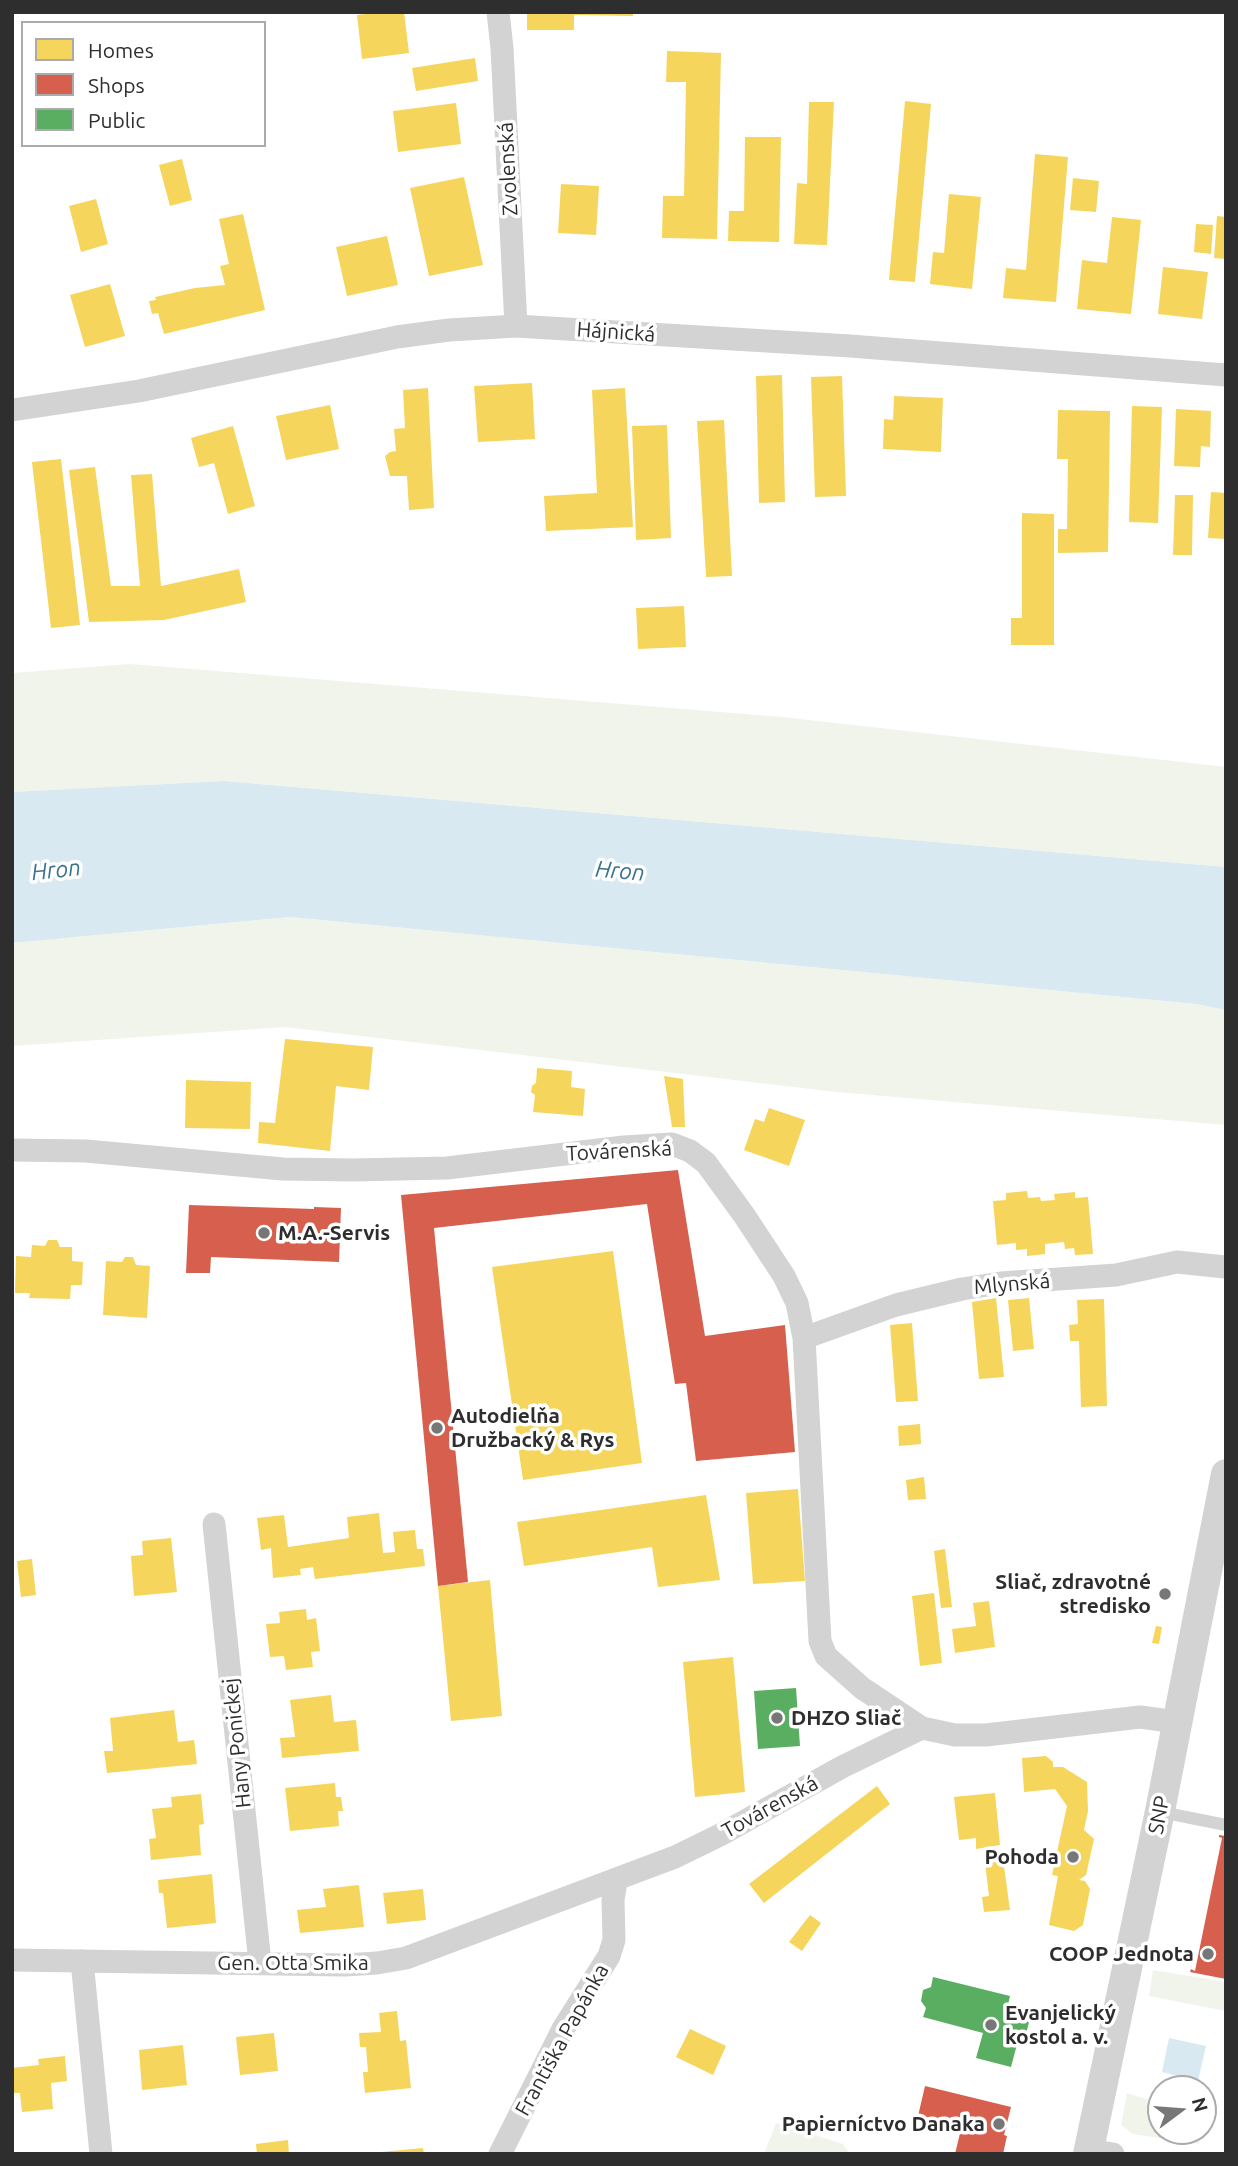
<!DOCTYPE html>
<html>
<head>
<meta charset="utf-8">
<style>
  body { margin:0 }
  #map { position:relative; width:1238px; height:2166px; overflow:hidden; background:#fff; font-family:Ubuntu,sans-serif }
  canvas { display:block }
  .frame { position:absolute; inset:0; border:14px solid #2e2e2e; pointer-events:none }
  .legend { position:absolute; left:21px; top:21px; width:245px; height:126px; box-sizing:border-box; background:#fff; border:2px solid #ababab; margin:0; padding:9px 12px; list-style:none; font-size:21px; color:#2e2e2e }
  .legend li { display:flex; align-items:center; gap:14px; height:35px }
  .legend b { width:35px; border:2px solid #ababab }
  .north { position:absolute; left:1147px; top:2075px; width:70px; height:70px; box-sizing:border-box; background:#fff; border:2px solid #ababab; border-radius:50%; rotate:74deg; font-size:19px; font-weight:700; line-height:28px; text-align:center; color:#2e2e2e }
  .north::after { content:''; display:block; margin:auto; width:24px; height:32px; background:#777; clip-path:polygon(50% 0,100% 100%,50% 72%,0 100%) }
</style>
</head>
<body>
<div id="map">
<canvas width="1238" height="2166"></canvas>
<div class="frame"></div>
<ul class="legend">
<li><b style="height:19px;background:#f6d55c"></b>Homes</li>
<li><b style="height:19px;background:#d6604d"></b>Shops</li>
<li><b style="height:19px;background:#5aae61"></b>Public</li>
</ul>
<div class="north">N</div>
</div>
<script>
const ctx = document.querySelector('canvas').getContext('2d');
ctx.lineJoin = 'round';
function fillPath(path, color) { ctx.fillStyle = color; ctx.fill(path, 'evenodd'); }
function stroke(path, color, width, dash) { ctx.strokeStyle = color; ctx.lineWidth = width; ctx.lineCap = dash ? 'butt' : 'round'; ctx.setLineDash(dash || []); ctx.stroke(path); }
function drawText(font, color, halo, rows, align = 'center') {
  ctx.font = font + ' Ubuntu,sans-serif'; ctx.lineWidth = 7; ctx.setLineDash([]); ctx.textBaseline = 'middle'; ctx.strokeStyle = halo; ctx.fillStyle = color; for (const [text, x, y, turn = 0] of rows) {
    ctx.save(); ctx.translate(x, y); ctx.rotate((+turn || 0) * Math.PI / 180); ctx.textAlign = isNaN(turn) ? turn : align; if (halo) ctx.strokeText(text, 0, 0); ctx.fillText(text, 0, 0); ctx.restore();
  }
}
fillPath(new Path2D(`
  M130,664l652,53 444,50v100l-1001,-86 -213,11v-119z
  M290,917l906,87 30,6v115l-390,-33 -551,-65 -273,19v-103z
  M1153,1970l73,12v29l-77,-15z
  M1127,2093l34,11v27h40l-2,13 -66,-10 -12,-9z
  M776,2123l67,21 7,10h-86z`), '#f1f4eb');
fillPath(new Path2D(`
  M224,781l1002,86v143l-30,-6 -906,-87 -278,26v-151z
  M1169,2038l37,8 -8,35 -36,-9z`), '#d8e9f1');
fillPath(new Path2D(`
  M384,12h20l5,41 -47,6 -5,-44z
  M527,12h106v4l-59,-1v15h-47z
  M667,51l54,2 -4,186 -55,-1 1,-42h21l2,-114h-20z
  M475,58l3,23 -62,10 -4,-23z
  M905,101l26,3 -16,178 -26,-2z
  M809,102h25l-7,143 -33,-1 3,-61 10,1z
  M456,103l5,41 -63,8 -5,-41z
  M745,137h36l-2,105 -51,-1 1,-30h15z
  M1035,154l33,3 -12,145 -53,-4 3,-30 20,2z
  M182,159l10,41 -22,6 -11,-41z
  M464,177l19,88 -54,11 -19,-88z
  M1073,178l26,3 -3,31 -26,-2z
  M561,184l38,2 -3,49 -38,-2z
  M949,194l32,3 -9,92 -42,-5 3,-32 11,1z
  M96,199l12,45 -27,8 -12,-46z
  M243,214l22,96 -101,24 -6,-21 -6,1 -3,-13 7,-1 -1,-3 40,-9 30,-3 -5,-19 9,-2 -10,-45z
  M1217,216l9,1v42l-12,-1z
  M1112,217l29,3 -10,94 -54,-5 5,-49 25,3z
  M1196,224l17,1 -2,29 -17,-2z
  M387,236l11,49 -51,11 -11,-49z
  M1163,267l45,5 -6,47 -44,-5z
  M110,284l15,52 -40,11 -15,-52z
  M782,375l3,127 -26,1 -3,-127z
  M842,376l4,120 -31,1 -4,-120z
  M532,383l3,56 -57,3 -4,-56z
  M428,388l6,120 -25,2 -2,-34h-17l-5,-20 5,-4 6,-1 -2,-22 11,-1 -2,-38z
  M625,388l8,139 -87,4 -2,-35 53,-3 -5,-103z
  M894,396l49,2 -2,54 -58,-3 1,-30 9,1z
  M330,405l9,44 -53,11 -10,-44z
  M1132,406l30,1 -4,116 -29,-1z
  M1176,409l35,2 -1,36 -9,-1 -1,21 -26,-1z
  M1058,410l52,1 -2,141 -50,1v-24h9l1,-70h-11z
  M724,420l8,156 -26,1 -9,-156z
  M667,425l4,113 -35,2 -4,-114z
  M233,426l22,80 -27,8 -14,-51 -15,4 -8,-29z
  M61,459l19,166 -29,3 -19,-166z
  M95,467l16,119h29l-9,-111 21,-1 9,112 78,-17 7,33 -82,18 -75,2 -20,-152z
  M1211,492l15,1v46l-18,-1z
  M1175,495h18l-1,60h-19z
  M1022,513l32,1v131h-43v-27h11z
  M684,606l2,41 -48,2 -2,-41z
  M285,1039l88,8 -4,43 -33,-4 -6,65 -72,-8 1,-21 16,1z
  M537,1068l35,3 -1,16 14,2 -2,27 -50,-4 2,-17 -4,-3 1,-6 4,-3z
  M664,1076l19,3 2,48h-13z
  M186,1080l65,2 -1,47 -65,-1z
  M769,1108l36,12 -16,46 -45,-16 11,-31 9,3z
  M1027,1191l1,7 12,-1 1,4 14,-1 -1,-6 21,-2v6l13,-1 5,57 -18,1 -1,-7 -9,1 -1,-7 -19,2v10l-18,2v-7l-11,1v-7l-19,2 -4,-44 13,-1v-7z
  M48,1240h9l3,7h12v14l11,1 -1,23h-11l-1,14 -41,-1 1,-5h-15l1,-37 15,1 1,-12 13,1z
  M613,1251l29,212 -119,17 -31,-213z
  M125,1257h8l3,8 14,1 -3,52 -44,-3 3,-54 16,1z
  M996,1298l8,79 -25,2 -7,-77z
  M1029,1298l5,51 -21,2 -5,-51z
  M1104,1299l3,107 -26,1 -2,-66h-9l-1,-16 9,-1 -1,-24z
  M912,1323l6,78 -22,1 -6,-77z
  M920,1424l1,20 -22,2 -1,-20z
  M924,1477l2,22 -18,1 -2,-20z
  M798,1489l7,92 -52,3 -7,-91z
  M706,1495l14,85 -62,7 -6,-40 -128,19 -7,-44z
  M379,1513l4,40 12,-1 -2,-20 22,-2 2,19h6l2,17 -110,13 -2,-12 -13,2 1,6 -28,3 -2,-30 -10,2 -4,-32 27,-3 4,32 61,-9 -2,-21z
  M171,1538l6,54 -43,4 -3,-40 12,-1 -1,-14z
  M945,1549l7,58 -11,1 -7,-57z
  M32,1559l4,36 -15,2 -4,-36z
  M490,1580l12,136 -51,5 -13,-135z
  M934,1593l8,70 -22,3 -8,-70z
  M989,1601l6,46 -40,6 -3,-24 24,-3 -3,-23z
  M306,1609l1,11 9,-2 4,33 -9,1 2,15 -27,3 -2,-14 -14,1 -4,-33 14,-1 -1,-11z
  M1156,1626l6,1 -3,17 -7,-1z
  M733,1657l12,135 -50,5 -12,-135z
  M331,1695l3,27 22,-2 3,31 -77,7 -2,-20 15,-1 -5,-37z
  M174,1710l4,32 16,-2 3,24 -90,9 -3,-22h9l-3,-33z
  M1046,1756l7,6v5h10l24,15 1,29 -4,19 10,9 -8,36 -7,5 6,1 5,8 -7,36 -9,6 -25,-6 9,-49 -6,-1 15,-69 -12,-17 -31,3 -2,-34z
  M335,1783l1,14h5l2,14h-5l1,15 -49,5 -5,-43z
  M877,1786l13,18 -126,99 -15,-19z
  M995,1793l5,52 -24,4v-11l-17,2 -5,-43z
  M201,1794l3,30 -5,1 2,30 -50,5 -2,-21 7,-1 -4,-29 20,-2 -1,-10z
  M1002,1852l8,58 -26,2 -2,-15 7,-1 -5,-42z
  M212,1874l4,49 -49,5 -4,-35h-4l-1,-13z
  M359,1885l5,42 -64,6 -3,-23 29,-3 -3,-18z
  M423,1889l3,31 -39,4 -4,-31z
  M810,1915l11,8 -19,28 -13,-9z
  M397,2011l3,30 6,-1 5,48 -46,5 -2,-21h5l-2,-25h-6l-1,-14 22,-1 -2,-19z
  M690,2029l36,17 -13,29 -37,-18z
  M274,2033l4,38 -38,4 -4,-38z
  M183,2045l4,40 -45,5 -3,-40z
  M65,2056l2,25 -16,2 2,26 -31,3 -2,-19h-8v-25l27,-3 -1,-6z
  M288,2140l1,14h-32l-1,-10z
  M423,2148l1,6h-43v-2z`), '#f6d55c');
fillPath(new Path2D(`
  M678,1170l27,166 80,-11 10,127 -99,9 -10,-78 -11,1 -28,-180 -213,24 34,354 -30,4 -37,-391z
  M189,1205l125,4v-2l27,1 -2,54 -128,-5 -1,16h-24z
  M1219,1835l7,1v143l-36,-7 1,-3 4,2 27,-133 -3,-1z
  M925,2086l86,21 -7,28 3,1 -4,18h-48l7,-29 -44,-9z`), '#d6604d');
fillPath(new Path2D(`
  M796,1688l4,58 -42,3 -4,-58z
  M933,1977l77,19 -2,9 24,5 -6,24 -6,-1 -9,34 -35,-9 7,-25 -60,-16 3,-9 -5,-7 2,-11 8,-3z`), '#5aae61');
stroke(new Path2D(`
  M1161,1812l65,13`), '#d3d3d3', 12);
stroke(new Path2D(`
  M498,12l4,36 14,278
  M12,410l127,-19 258,-54 52,-7 67,-4 334,20 376,29
  M12,1150l74,1 197,18 70,1 94,-2 177,-21 48,-3 18,7 16,12 38,52 40,61 13,27 7,35 16,303 6,15 36,32 60,40 33,7h31l154,-18 37,5
  M804,1338l92,-33 66,-16 39,-6 115,-8 61,-13 48,5
  M214,1524l46,439
  M12,1960l333,5 32,-2 29,-5 269,-101 45,-22 122,-68 80,-39
  M82,1961l19,193
  M1089,2150l24,4
  M500,2154l63,-125 46,-73 5,-16 -1,-40 3,-19`), '#d3d3d3', 23);
stroke(new Path2D(`
  M1088,2154l72,-343 66,-337`), '#d3d3d3', 30);
for (const [x, y, r, color] of [
  [264,1233,7,"#777"],
  [437,1428,7,"#777"],
  [1165,1594,7,"#777"],
  [777,1718,7,"#777"],
  [1073,1857,7,"#777"],
  [1208,1954,7,"#777"],
  [991,2025,7,"#777"],
  [999,2124,7,"#777"]
]) { const dot = new Path2D(); dot.arc(x, y, r, 0, 2 * Math.PI); ctx.fillStyle = color; ctx.fill(dot); stroke(dot, '#fff', 2.5); }
drawText('21px', '#2e2e2e', '#fff', [
  ["Zvolenská",508,169,-93],
  ["Hájnická",616,332,4],
  ["Továrenská",619,1151,-3],
  ["Mlynská",1012,1284,-5],
  ["Hany Ponickej",237,1743,-96],
  ["Továrenská",770,1807,-29],
  ["SNP",1159,1815,-79],
  ["Gen. Otta Smika",293,1963],
  ["Františka Papánka",562,2040,-61]
]);
drawText('bold 21px', '#2e2e2e', '#fff', [
  ["M.A.-Servis",278,1233],
  ["Autodielňa",451,1416],
  ["Družbacký & Rys",451,1440],
  ["Sliač, zdravotné",1151,1582,"right"],
  ["stredisko",1151,1606,"right"],
  ["DHZO Sliač",791,1718],
  ["Pohoda",1059,1857,"right"],
  ["COOP Jednota",1194,1954,"right"],
  ["Evanjelický",1005,2013],
  ["kostol a. v.",1005,2037],
  ["Papierníctvo Danaka",985,2124,"right"]
], 'left');
drawText('italic 23px', '#3c7490', '#fff', [
  ["Hron",56,870,-6],
  ["Hron",620,871,5]
]);
</script>
</body>
</html>
